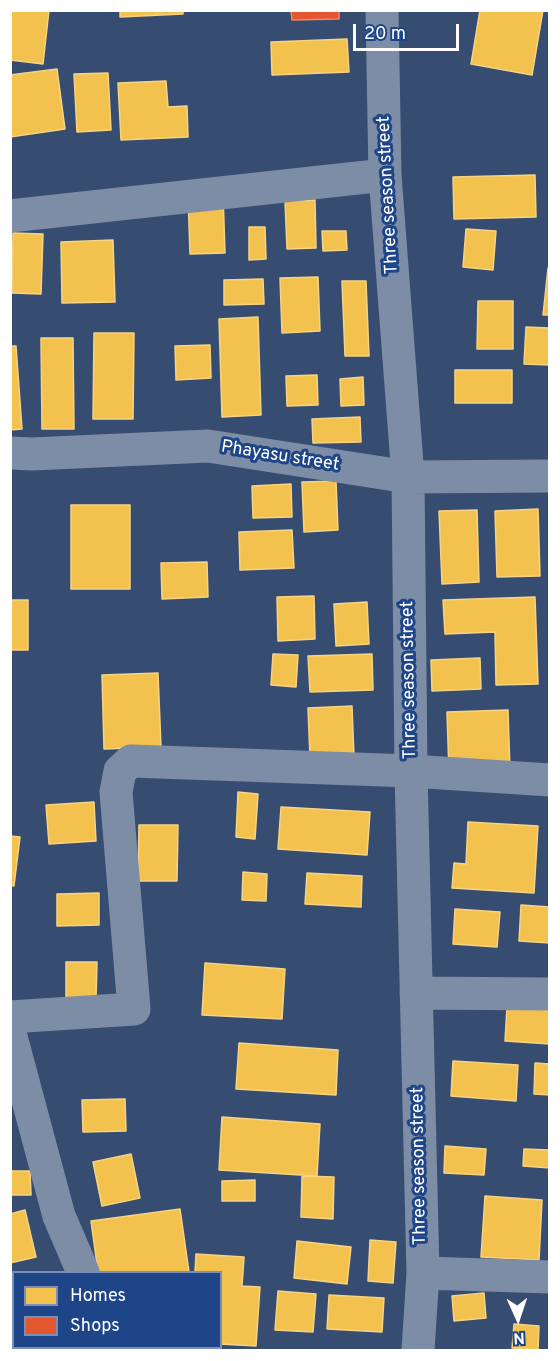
<!DOCTYPE html>
<html>
<head>
<meta charset="utf-8">
<style>
  body { margin:0 }
  #map { position:relative; width:560px; height:1361px; overflow:hidden; background:#374c71; font-family:Overpass,sans-serif }
  canvas { display:block }
  .frame { position:absolute; inset:0; border:12px solid #fff; pointer-events:none }
  .legend { position:absolute; left:12px; top:1271px; width:210px; height:78px; box-sizing:border-box; background:#1f4589; border:2px solid #798fb8; margin:0; padding:8px 10px; list-style:none; font-size:18px; color:#fff }
  .legend li { display:flex; align-items:center; gap:12px; height:30px }
  .legend b { width:30px; border:2px solid #798fb8 }
  .north { position:absolute; left:488px; top:1289px; width:60px; height:60px; -webkit-text-stroke:4px #1f4589; paint-order:stroke; rotate:177deg; font-size:16px; font-weight:700; line-height:24px; text-align:center; color:#fff }
  .north::after { content:''; display:block; margin:auto; width:21px; height:27px; background:#fff; clip-path:polygon(50% 0,100% 100%,50% 72%,0 100%) }
  .scale { position:absolute; left:353px; top:24px; width:106px; height:27px; box-sizing:border-box; border:3px solid #fff; border-top:0; padding-left:8px; font-size:18px; line-height:21px; white-space:nowrap; color:#fff; -webkit-text-stroke:4px #1f4589; paint-order:stroke }
</style>
</head>
<body>
<div id="map">
<canvas width="560" height="1361"></canvas>
<div class="frame"></div>
<ul class="legend">
<li><b style="height:16px;background:#f2c14e"></b>Homes</li>
<li><b style="height:16px;background:#e4572e"></b>Shops</li>
</ul>
<div class="north">N</div>
<div class="scale">20 m</div>
</div>
<script>
const ctx = document.querySelector('canvas').getContext('2d');
ctx.lineJoin = 'round';
function fillPath(path, color) { ctx.fillStyle = color; ctx.fill(path, 'evenodd'); }
function stroke(path, color, width, dash) { ctx.strokeStyle = color; ctx.lineWidth = width; ctx.lineCap = dash ? 'butt' : 'round'; ctx.setLineDash(dash || []); ctx.stroke(path); }
function drawText(font, color, halo, rows, align = 'center') {
  ctx.font = font + ' Overpass,sans-serif'; ctx.lineWidth = 6; ctx.setLineDash([]); ctx.textBaseline = 'middle'; ctx.strokeStyle = halo; ctx.fillStyle = color; for (const [text, x, y, turn = 0] of rows) {
    ctx.save(); ctx.translate(x, y); ctx.rotate((+turn || 0) * Math.PI / 180); ctx.textAlign = isNaN(turn) ? turn : align; if (halo) ctx.strokeText(text, 0, 0); ctx.fillText(text, 0, 0); ctx.restore();
  }
}
const homes = new Path2D(`
  M10,10h39l-6,54 -33,-4z
  M120,10h63v4l-63,3z
  M480,10h63l-11,65 -61,-11z
  M347,39l2,33 -77,3 -1,-33z
  M57,69l8,60 -55,8v-62z
  M108,73l3,57 -34,2 -3,-58z
  M166,81l2,26 19,-1 1,31 -67,3 -3,-57z
  M535,175l1,42 -82,2 -1,-42z
  M223,193l2,60 -35,1 -2,-59z
  M315,200l1,48 -29,1 -2,-48z
  M249,227h16l1,32 -17,1z
  M466,229l30,2 -3,39 -30,-3z
  M322,231h24l1,19 -24,1z
  M13,233l30,1 -2,60 -29,-1z
  M113,240l2,62 -53,1 -1,-61z
  M548,268h2v47h-7z
  M318,277l2,54 -38,2 -2,-55z
  M263,279l1,25 -40,1v-25z
  M342,281h24l3,75h-24z
  M478,301h35v48h-36z
  M258,317l3,98 -39,2 -3,-98z
  M526,327l24,1v37l-26,-1z
  M94,333h40l-1,86h-40z
  M41,338h32l1,91h-32z
  M210,345l1,33 -35,2 -1,-34z
  M10,346h6l6,83 -12,1z
  M455,370h57v33h-57z
  M317,375l1,30 -31,1 -1,-30z
  M363,377l1,28 -23,1 -1,-27z
  M360,417l1,25 -48,1 -1,-24z
  M336,481l2,49 -34,2 -2,-50z
  M291,484l1,33 -39,1 -1,-32z
  M71,505h59v84h-59z
  M538,509l2,67 -43,1 -2,-66z
  M477,510l2,72 -37,2 -3,-73z
  M292,530l2,38 -54,2 -1,-38z
  M207,562l1,35 -46,2 -1,-36z
  M314,596l1,43 -37,2 -1,-44z
  M535,597l3,87 -42,1 -1,-53 -50,2 -2,-34z
  M10,600h18v50h-18z
  M367,602l2,42 -33,2 -2,-42z
  M273,654l25,1 -2,32 -25,-2z
  M372,654l1,36 -63,2 -2,-36z
  M480,658l1,31 -49,2 -1,-31z
  M158,673l3,74 -57,2 -2,-74z
  M352,706l2,51 -44,1 -2,-50z
  M508,710l2,61 -61,2 -2,-61z
  M238,792l20,2 -3,45 -19,-2z
  M94,802l2,39 -47,3 -3,-39z
  M281,807l89,5 -3,43 -89,-6z
  M468,822l70,4 -4,67 -82,-5 2,-25 12,1z
  M139,825h39l-1,56h-39z
  M10,836l10,1 -6,49 -4,-1z
  M243,872l24,2 -1,27 -24,-1z
  M307,873l55,3 -1,31 -56,-3z
  M99,893v32l-42,1v-32z
  M521,905l29,2v36l-31,-2z
  M455,909l45,3 -3,35 -44,-3z
  M66,962h31l-1,38h-30z
  M205,963l80,6 -3,50 -80,-4z
  M507,1007l43,3v34l-45,-3z
  M239,1043l99,7 -2,45 -100,-6z
  M453,1061l65,4 -2,36 -65,-5z
  M535,1063l15,1v31l-16,-1z
  M125,1099l1,32 -43,1 -1,-32z
  M222,1117l98,7 -3,52 -98,-6z
  M445,1146l41,3 -2,26 -40,-2z
  M524,1149l26,1v18l-27,-2z
  M131,1154l9,44 -38,8 -9,-44z
  M10,1171h20l1,24h-21z
  M302,1176l32,1 -1,42 -32,-2z
  M255,1180v21h-33v-20z
  M485,1196l57,4 -3,60 -58,-3z
  M180,1209l9,63h-91l-7,-51z
  M25,1210l11,47 -26,6v-49z
  M370,1240l26,2 -3,41 -25,-2z
  M297,1241l54,6 -4,37 -53,-6z
  M196,1254l48,3 -2,29 18,1 -4,59 -36,-2v-72h-25z
  M278,1291l38,3 -3,38 -38,-2z
  M484,1293l2,25 -32,3 -2,-25z
  M14,1295v53h33l1,2h-38v-54z
  M329,1295l55,3 -2,34 -55,-3z
  M514,1324l25,2 -1,24 -26,-2z`);
fillPath(homes, '#f2c14e');
stroke(homes, '#f6d483', 1.5);
const shops = new Path2D(`
  M291,10h48v9l-47,1z`);
fillPath(shops, '#e4572e');
stroke(shops, '#ec896d', 1.5);
stroke(new Path2D(`
  M382,10l3,165 23,302 3,294 12,502 -5,77
  M10,216l375,-41
  M10,453l22,1 176,-8 200,31 142,-1
  M416,993l134,1
  M10,1017l124,-8 -18,-217 4,-21 11,-10 280,10 139,9
  M10,1033l49,183 24,56
  M423,1273l127,4
  M128,1348l8,2`), '#7e8da6', 33);
drawText('18px', '#fff', '#1f4589', [
  ["Three season street",389,195,-93],
  ["Phayasu street",280,457,9],
  ["Three season street",410,680,-91],
  ["Three season street",420,1166,-91]
]);
</script>
</body>
</html>
